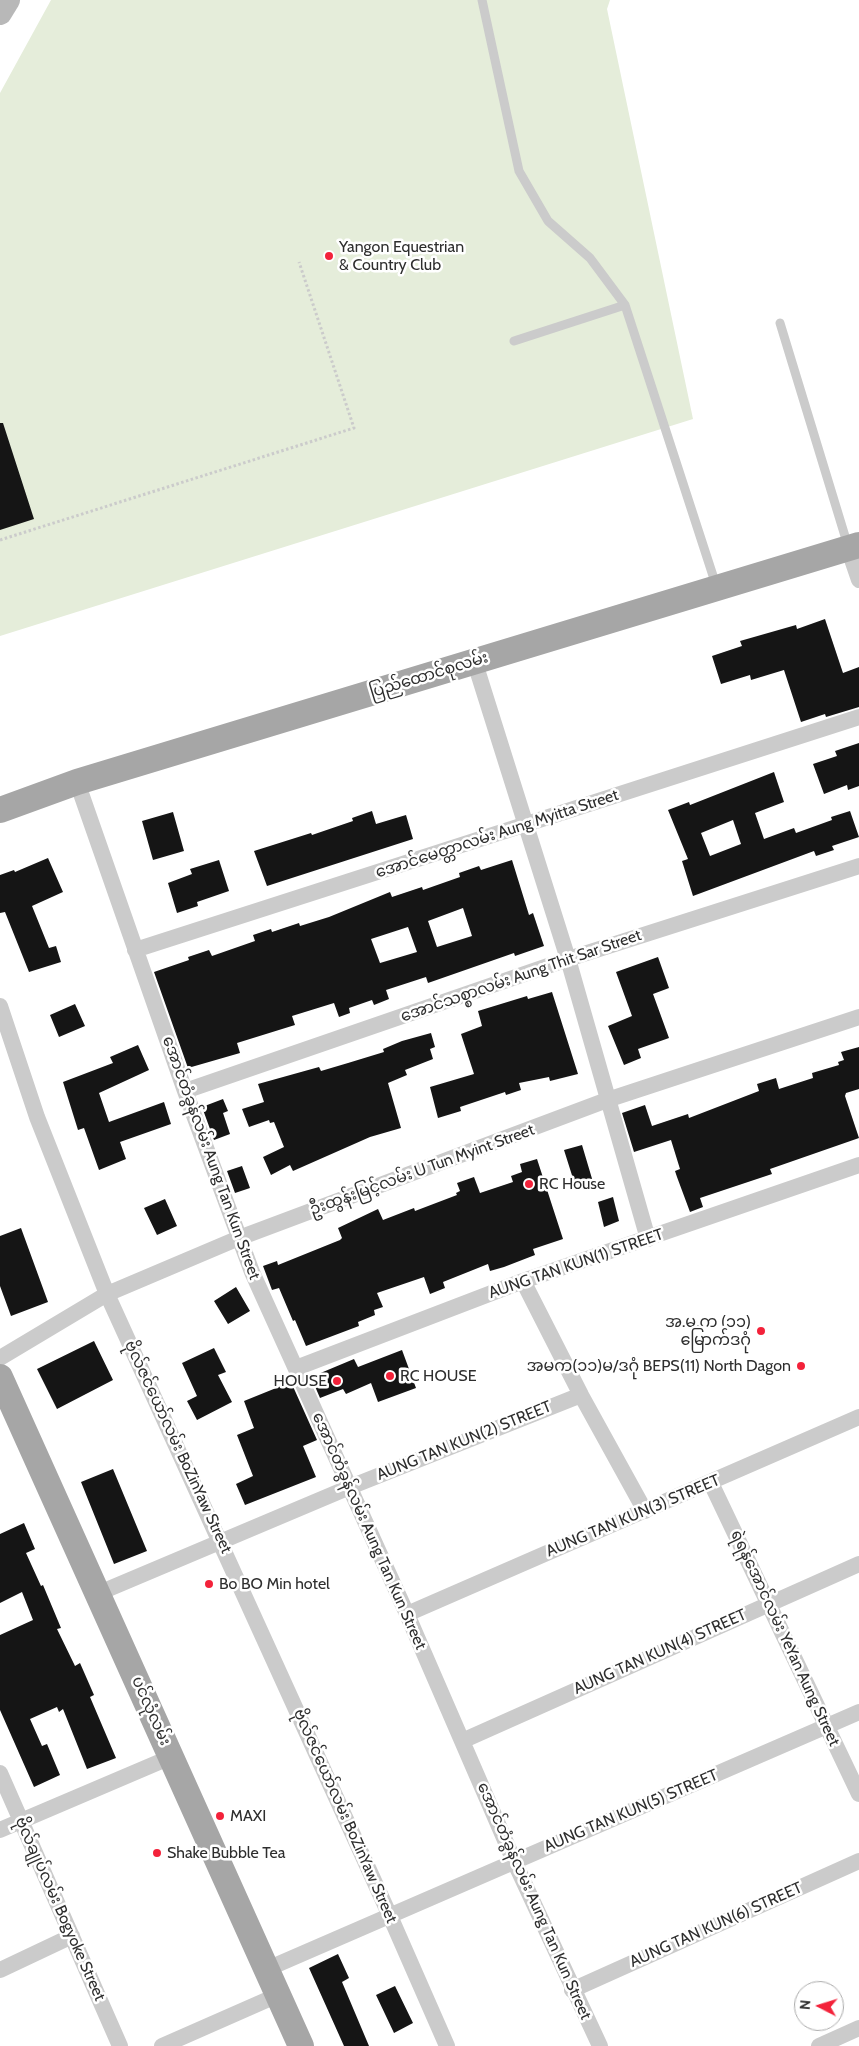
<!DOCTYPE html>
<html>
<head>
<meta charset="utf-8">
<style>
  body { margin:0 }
  #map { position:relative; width:859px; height:2046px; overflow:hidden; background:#fff; font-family:Cabin,sans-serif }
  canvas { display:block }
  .north { position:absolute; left:794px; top:1981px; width:50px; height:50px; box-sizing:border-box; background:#fff; border:1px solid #ababab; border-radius:50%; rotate:275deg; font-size:14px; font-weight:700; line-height:20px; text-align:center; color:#2e2e2e }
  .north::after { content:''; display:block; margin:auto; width:18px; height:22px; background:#f3223a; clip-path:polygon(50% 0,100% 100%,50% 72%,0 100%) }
</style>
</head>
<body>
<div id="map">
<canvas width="859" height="2046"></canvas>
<div class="north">N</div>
</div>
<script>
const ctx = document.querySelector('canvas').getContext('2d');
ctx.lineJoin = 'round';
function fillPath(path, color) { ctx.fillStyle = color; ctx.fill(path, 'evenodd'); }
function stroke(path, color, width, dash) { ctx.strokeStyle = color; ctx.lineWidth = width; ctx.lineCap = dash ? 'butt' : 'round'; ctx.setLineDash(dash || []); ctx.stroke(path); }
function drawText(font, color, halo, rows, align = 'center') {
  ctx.font = font + ' Cabin,"Noto Sans Myanmar",sans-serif'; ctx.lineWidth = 5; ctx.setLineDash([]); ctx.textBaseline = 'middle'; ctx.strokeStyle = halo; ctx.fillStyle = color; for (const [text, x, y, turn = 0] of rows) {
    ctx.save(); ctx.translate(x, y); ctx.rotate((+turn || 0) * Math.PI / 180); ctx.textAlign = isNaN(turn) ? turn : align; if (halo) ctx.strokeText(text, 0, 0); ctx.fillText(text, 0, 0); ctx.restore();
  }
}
fillPath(new Path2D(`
  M51,0h559l-3,9 86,410 -693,217v-543z`), '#e5edda');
fillPath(new Path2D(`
  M0,423h3l31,96 -34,11z
  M825,619l18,54 16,-6v40l-33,10 -1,-3 -24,8 -17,-52 -33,10 -1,-5 -29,9 -9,-28 30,-10 -2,-5 56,-16 1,4z
  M859,743v43l-11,4 -1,-5 -23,9 -11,-30 24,-8 -2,-5z
  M774,772l10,30 -29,11 9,26 30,-11 2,5 36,-13 -1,-3 19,-6 9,26 -27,9 2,4 -18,6 -2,-5 -121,45 -11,-35 6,-2 -20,-49 21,-8 1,3zM733,820l8,24 -31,12 -9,-23z
  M372,811l4,13 30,-9 7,24 -146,47 -13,-35 57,-18 1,2 41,-14 -1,-3z
  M173,812l11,39 -31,9 -11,-39z
  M48,858l15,34 -31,14 17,42 7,-2 5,16 -32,10 -24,-60 -5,1v-38l14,-5 1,2z
  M219,860l10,31 -32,11 1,4 -21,7 -9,-30 24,-9 -2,-5z
  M512,860l17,55 4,-2 11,33 -29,10 -1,-3 -86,30 -2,-6 -40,13 3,9 -15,6 -2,-5 -23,8 1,5 -11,4 -5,-14 -42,13 3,9 -58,18 3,10 -52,15 -34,-96 35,-12 -1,-3 21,-7 3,6 43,-15 -2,-6 18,-6 1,3 27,-9 1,3 29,-9 61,-25 2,5 30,-10 1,3 37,-13 -1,-4 20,-7 2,4zM463,908l9,28 -35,11 -9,-26zM408,927l9,25 -37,11 -9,-24z
  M658,957l11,31 -16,6 16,44 -31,11 3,9 -17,7 -16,-39 24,-10 -16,-44z
  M552,992l26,82 -28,7 -1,-4 -30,6 2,7 -15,5 -1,-3 -45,15 1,4 -23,7 -8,-31 44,-13 -13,-40 21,-8 -4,-15 49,-15 1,3z
  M75,1004l10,22 -26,11 -9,-22z
  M431,1033l4,14 -5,2 3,10 -28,11 2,5 -19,8 13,45 -31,9 -77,34 -3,-6 -19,10 -8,-18 21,-10 -10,-25 -4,1 -1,-3 -20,7 -7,-18 22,-7 -6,-18 61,-17 2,4 27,-8 36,-11 -1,-3 19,-8z
  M138,1045l11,25 -50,23 10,29 55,-20 7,22 -51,18 6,17 -27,11 -15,-42 -6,2 -15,-48 50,-19 -3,-6z
  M859,1047v42l-13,4 -1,3 14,42 -89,31 2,5 -72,24 3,9 -13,5 -13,-35 -2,-6 5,-2 -9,-29 -37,12 -12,-39 23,-8 7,21 36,-12 1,4 70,-27 -2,-7 19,-6 3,11 34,-11 -1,-5 27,-8 -1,-3 6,-2 -3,-8z
  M223,1099l5,12 -5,2 7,21 -16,6 -12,-33z
  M582,1145l11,37 -17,6 -12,-38z
  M537,1159l26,80 -30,10 2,6 -31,12 -14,4 -2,-7 -45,18 2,6 -15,6 -6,-17 -47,16 6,14 -9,3 1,5 -17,7 1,4 -53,20 -11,-26 -2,1 -14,-33 -7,2 -9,-24 14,-5 1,4 62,-25 2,-2 -4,-10 40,-19 5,11 31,-12 1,3 42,-16 -1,-2 4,-2 -3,-8 17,-6 6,16 33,-11 -2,-6 11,-4 -2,-8z
  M242,1166l8,22 -15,5 -8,-22z
  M613,1197l6,24 -15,6 -6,-25z
  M165,1199l12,27 -20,9 -13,-27z
  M21,1228l27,74 -37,14 -11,-30v-50z
  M236,1287l14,24 -22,13 -14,-23z
  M94,1341l19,39 -56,29 -20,-40z
  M214,1348l12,24 -8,3 14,27 -35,18 -10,-19 10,-5 -15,-33z
  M402,1350l14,38 -38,14 -7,-19 -25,11 -3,-5 -23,9 -9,-21 43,-18 4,8z
  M291,1382l26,58 -14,6 13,31 -71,28 -9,-21 17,-8 -16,-41 17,-7 -10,-27z
  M113,1469l34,82 -33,13 -33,-82z
  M24,1523l11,26 -9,4 15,33 2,-1 18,43 -4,1 18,37 5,-3 14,32 -4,2 26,61 -29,11 -24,-60 -4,3 -2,-5 -27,12 12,27 5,-2 13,31 -26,12 -34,-77v-75l33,-15 -11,-28 -22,11v-69z
  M338,1954l11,24 -7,4 27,64h-25l-35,-78z
  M395,1986l18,37 -19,10 -18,-38z`), '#151515');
stroke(new Path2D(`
  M0,540l354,-112 -55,-166`), '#cbcbcb', 3, [2.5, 2.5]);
stroke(new Path2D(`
  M482,0l37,171 29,50 42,37 35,47 91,280
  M780,323l68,223
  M514,341l111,-36`), '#cbcbcb', 9);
stroke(new Path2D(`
  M848,548l11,32
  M474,660l94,299 80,280
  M77,782l108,309 67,181 155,342 107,247 86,185
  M135,950l724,-233
  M0,1006l37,111 70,177 283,622 57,130
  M185,1091l383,-132 291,-93
  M523,1281l58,114 64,116
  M0,1358l107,-64 132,-56 368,-138 252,-83
  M296,1368l227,-87 336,-116
  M711,1483l148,311
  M99,1593l251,-106 231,-92
  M407,1614l452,-197
  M462,1741l397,-177
  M0,1773l120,273
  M0,1830l171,-73
  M267,1969l592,-257
  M0,1970l72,-34
  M572,1990l287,-129
  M162,2046l116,-51
  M819,2046l40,-18`), '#cbcbcb', 16);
stroke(new Path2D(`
  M0,13l8,-13`), '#b8b8b8', 24);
stroke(new Path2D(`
  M0,810l77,-28 782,-237
  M0,1377l301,669`), '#a6a6a6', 26);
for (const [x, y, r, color] of [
  [329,256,5,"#f3223a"],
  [529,1184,5,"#f3223a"],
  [761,1331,5,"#f3223a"],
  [801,1366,5,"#f3223a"],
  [390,1376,5,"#f3223a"],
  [337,1381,5,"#f3223a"],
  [209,1584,5,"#f3223a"],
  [220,1816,5,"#f3223a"],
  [157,1853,5,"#f3223a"]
]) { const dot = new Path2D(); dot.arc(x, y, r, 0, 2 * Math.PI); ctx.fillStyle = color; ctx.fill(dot); stroke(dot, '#fff', 2); }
drawText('16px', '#2e2e2e', '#fff', [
  ["Yangon Equestrian",339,247],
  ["& Country Club",339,265],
  ["RC House",539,1184],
  ["အ.မ.က (၁၁)",751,1322,"right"],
  ["မြောက်ဒဂုံ",751,1340,"right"],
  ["အမက(၁၁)မ/ဒဂုံ BEPS(11) North Dagon",791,1366,"right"],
  ["RC HOUSE",400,1376],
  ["HOUSE",327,1381,"right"],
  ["Bo BO Min hotel",219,1584],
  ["MAXI",230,1816],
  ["Shake Bubble Tea",167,1853]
], 'left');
drawText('16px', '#2e2e2e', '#fff', [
  ["ပြည်ထောင်စုလမ်း",429,675,-17],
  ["အောင်မေတ္တာလမ်း Aung Myitta Street",497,834,-18],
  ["အောင်သစ္စာလမ်း Aung Thit Sar Street",521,976,-19],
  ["အောင်တံခွန်လမ်း Aung Tan Kun Street",211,1158,70],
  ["ဦးထွန်းမြင့်လမ်း U Tun Myint Street",422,1170,-20],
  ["AUNG TAN KUN(1) STREET",576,1264,-19],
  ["AUNG TAN KUN(2) STREET",464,1441,-22],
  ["ဗိုလ်ဇင်ယော်လမ်း BoZinYaw Street",178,1447,65],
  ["AUNG TAN KUN(3) STREET",633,1516,-23],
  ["အောင်တံခွန်လမ်း Aung Tan Kun Street",369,1531,66],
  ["ရဲရန်အောင်လမ်း YeYan Aung Street",785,1638,65],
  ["AUNG TAN KUN(4) STREET",660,1652,-24],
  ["ပင်လုံလမ်း",151,1711,66],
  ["AUNG TAN KUN(5) STREET",631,1811,-23],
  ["ဗိုလ်ဇင်ယော်လမ်း BoZinYaw Street",345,1816,66],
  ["အောင်တံခွန်လမ်း Aung Tan Kun Street",534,1901,66],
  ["ဗိုလ်ချုပ်လမ်း Bogyoke Street",60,1909,66],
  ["AUNG TAN KUN(6) STREET",716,1925,-24]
]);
</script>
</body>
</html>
